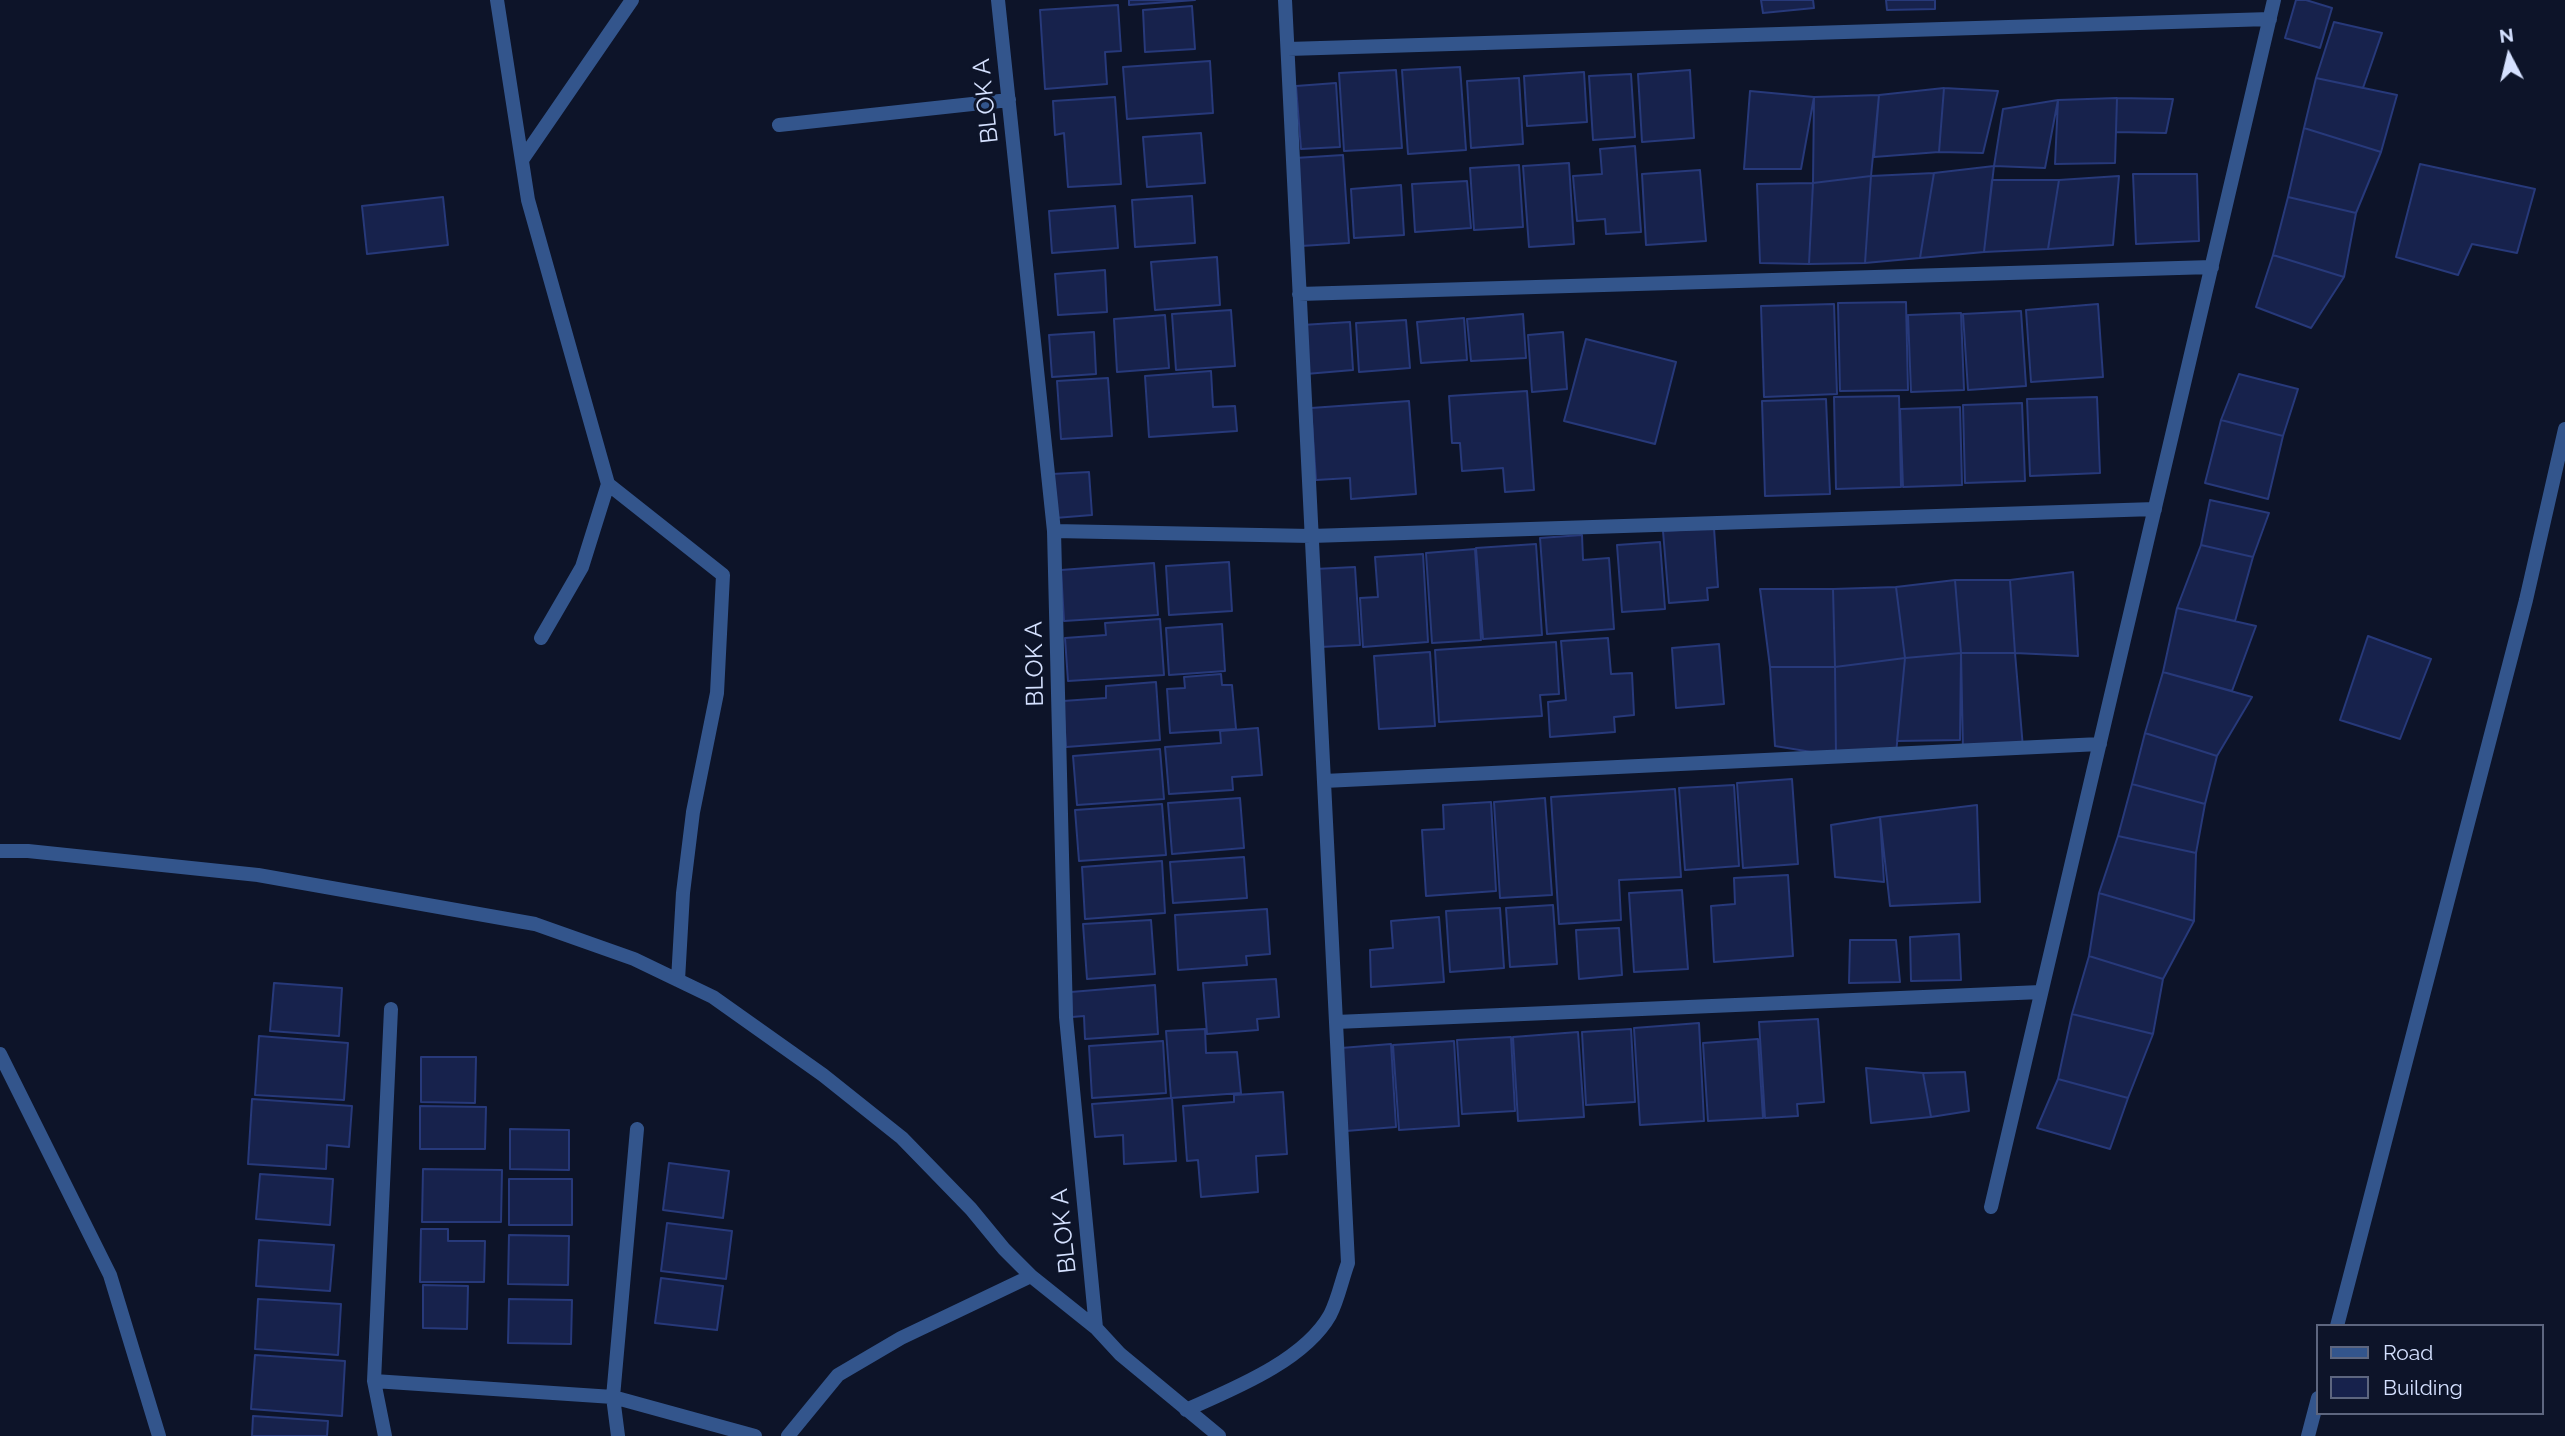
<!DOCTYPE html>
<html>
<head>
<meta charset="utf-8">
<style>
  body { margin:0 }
  #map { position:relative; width:2565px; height:1436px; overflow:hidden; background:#0d1429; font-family:Raleway,sans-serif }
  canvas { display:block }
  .legend { position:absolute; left:2316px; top:1324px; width:228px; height:91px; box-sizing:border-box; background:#0d1429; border:2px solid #5d667f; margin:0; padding:9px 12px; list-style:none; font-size:21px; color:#d5e1ff }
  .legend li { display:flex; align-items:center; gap:14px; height:35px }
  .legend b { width:35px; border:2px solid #5d667f }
  .north { position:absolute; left:2474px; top:21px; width:70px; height:70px; -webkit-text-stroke:5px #0d1429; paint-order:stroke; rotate:353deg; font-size:19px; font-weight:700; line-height:28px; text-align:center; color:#d5e1ff }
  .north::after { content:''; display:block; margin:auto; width:24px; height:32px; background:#d5e1ff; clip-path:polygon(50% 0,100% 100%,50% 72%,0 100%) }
</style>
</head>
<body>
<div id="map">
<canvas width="2565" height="1436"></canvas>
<ul class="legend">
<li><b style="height:9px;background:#33558c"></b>Road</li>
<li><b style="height:19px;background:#17224c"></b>Building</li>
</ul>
<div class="north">N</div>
</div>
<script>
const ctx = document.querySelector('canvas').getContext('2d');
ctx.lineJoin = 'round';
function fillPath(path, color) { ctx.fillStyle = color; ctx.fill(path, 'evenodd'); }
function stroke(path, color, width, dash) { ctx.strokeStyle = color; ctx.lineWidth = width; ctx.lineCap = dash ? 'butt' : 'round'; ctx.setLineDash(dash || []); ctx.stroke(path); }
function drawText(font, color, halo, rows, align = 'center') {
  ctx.font = font + ' Raleway,sans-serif'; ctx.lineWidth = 6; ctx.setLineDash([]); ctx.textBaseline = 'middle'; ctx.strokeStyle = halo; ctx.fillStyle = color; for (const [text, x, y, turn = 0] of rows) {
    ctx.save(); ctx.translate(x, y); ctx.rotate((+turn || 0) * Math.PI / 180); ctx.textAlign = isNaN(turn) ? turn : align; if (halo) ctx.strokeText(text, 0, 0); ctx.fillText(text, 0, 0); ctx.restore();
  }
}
const building = new Path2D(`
  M1129,0h66l-66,5z
  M1761,0h52l1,8 -51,5z
  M1886,0h49v9l-48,1z
  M2296,0h10l26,8 -12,40 -35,-10z
  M1118,5l3,46 -16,1 2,32 -62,5 -5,-79z
  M1192,6l3,43 -50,3 -2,-42z
  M2334,22l48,11 -19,55 -47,-10z
  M1210,61l3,52 -86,6 -4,-52z
  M1460,67l6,83 -58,4 -6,-84z
  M1396,70l6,78 -58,3 -5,-78z
  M1690,70l4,68 -52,4 -4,-68z
  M1584,72l3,50 -60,4 -3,-50z
  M1631,74l4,63 -42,3 -4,-64z
  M1519,78l4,66 -52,4 -4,-67z
  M2316,78l81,17 -16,57 -77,-24z
  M1336,83l4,64 -39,2 -5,-63z
  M1944,88l54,3 -15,62 -44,-1z
  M1944,88l-5,64 -65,5 5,-62z
  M1750,91l64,6 -13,72h-57z
  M1879,95l-8,81 -58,7 1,-86z
  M1115,97l6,87 -53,3 -4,-54 -9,2 -2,-34z
  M2117,98l-2,65 -60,1 3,-64z
  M2117,98l56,1 -7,34 -50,-1z
  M2058,100l-13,68 -51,-2 9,-57z
  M2304,128l77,24 -25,61 -68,-16z
  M1201,133l4,50 -58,4 -4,-50z
  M1635,146l6,86 -35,2 -1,-15 -28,2 -4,-45 29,-2 -2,-25z
  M1343,155l6,88 -48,3 -6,-88z
  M1569,163l5,81 -45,3 -6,-81z
  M2420,164l115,25 -18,64 -45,-9 -14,31 -62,-18z
  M1519,165l4,62 -49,3 -4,-62z
  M1994,166l-10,86 -64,6 14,-85z
  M1700,170l6,71 -60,4 -4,-71z
  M1934,173l-14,85 -55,5 6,-87z
  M2133,174h64l2,67 -63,3z
  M1871,176l-6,87 -56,1 4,-81z
  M2119,176l-6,69 -65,4 11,-69z
  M1992,180h67l-11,69 -64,3z
  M1467,181l4,47 -56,4 -3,-48z
  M1813,183l-4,81 -49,-1 -3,-79z
  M1401,185l3,50 -50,3 -3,-49z
  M1192,196l3,47 -60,4 -3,-47z
  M443,197l5,48 -81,9 -5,-48z
  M2288,197l68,16 -12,64 -71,-22z
  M1115,206l3,42 -66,5 -3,-42z
  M2273,255l71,22 -33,51 -55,-21z
  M1217,257l3,48 -65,5 -4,-48z
  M1105,270l2,42 -49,3 -3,-41z
  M1906,302l2,88 -68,1 -2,-88z
  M1834,304l3,90 -73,3 -3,-91z
  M2098,304l5,73 -72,5 -5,-72z
  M1231,310l4,56 -59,4 -4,-56z
  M2021,311l5,75 -58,4 -5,-76z
  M1961,313l3,77 -53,2 -3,-77z
  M1523,314l3,44 -55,3 -4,-42z
  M1165,315l4,53 -52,4 -3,-53z
  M1464,318l3,42 -46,3 -4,-41z
  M1406,320l4,48 -51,4 -3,-49z
  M1350,322l3,48 -47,4 -4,-49z
  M1094,332l2,42 -44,3 -3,-42z
  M1563,332l4,57 -35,3 -4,-57z
  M1586,339l90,23 -21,82 -91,-23z
  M1211,371l2,36 22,-1 2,25 -88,6 -4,-61z
  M2239,374l59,15 -15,47 -62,-16z
  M1108,378l4,58 -51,3 -4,-58z
  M1527,391l7,99 -29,2 -2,-24 -41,3 -2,-28h-8l-3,-47z
  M1899,396l2,91 -65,2 -2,-92z
  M2097,397l3,76 -70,3 -3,-77z
  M1826,399l4,95 -65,2 -3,-95z
  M1409,401l7,93 -65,5 -1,-21 -34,2 -5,-72z
  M2022,403l3,78 -60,2 -2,-78z
  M1960,407l2,78 -59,2 -3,-78z
  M2221,420l62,16 -15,63 -63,-16z
  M1089,472l3,43 -37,3 -3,-44z
  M2210,500l59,13 -16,44 -52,-12z
  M1714,528l4,59 -11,1 1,12 -39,3 -6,-72z
  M1582,535l1,25 26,-2 5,71 -67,5 -7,-96z
  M1660,542l5,67 -43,3 -5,-67z
  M1536,544l6,91 -59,4 -7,-91z
  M2201,545l52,12 -18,64 -58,-13z
  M1475,549l6,91 -49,3 -6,-90z
  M1423,554l5,88 -65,5 -3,-49 18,-1 -3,-40z
  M1229,562l3,49 -63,4 -3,-49z
  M1154,563l4,52 -94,6 -3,-51z
  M1355,567l5,78 -40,2 -5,-78z
  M2073,572l5,84 -63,-3 -5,-73z
  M1955,580h55l5,73h-54z
  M1955,580l6,73 -56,5 -9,-71z
  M1896,587l9,71 -70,9 -2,-78z
  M1760,589h73l2,78h-65z
  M2177,608l79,18 -24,65 -69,-19z
  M1160,619l4,56 -96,6 -3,-43 41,-3 -1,-12z
  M1222,624l3,47 -56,4 -3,-47z
  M2368,636l63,23 -31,80 -60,-19z
  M1608,638l3,36 21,-1 2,42 -20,2 1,15 -65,5 -2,-35 18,-2 -5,-59z
  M1556,642l3,52 -19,1 2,21 -103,6 -4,-72z
  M1719,644l5,60 -48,4 -4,-60z
  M1430,652l5,74 -56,3 -5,-73z
  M1961,653l-1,87 -63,1 8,-83z
  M1961,653h54l8,95 -60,2z
  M1905,658l-9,96 -60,2 -1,-89z
  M1770,667h65l1,89 -61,-10z
  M2163,672l89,25 -35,59 -72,-23z
  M1221,674l1,11h10l4,44 -66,4 -3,-44 18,-1 -1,-11z
  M1156,682l4,58 -94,7 -3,-46 43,-3v-12z
  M1258,728l4,47 -30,2 1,13 -64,4 -4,-47 56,-4 -1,-12z
  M2145,733l72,23 -12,48 -73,-20z
  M1160,749l4,50 -87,6 -4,-49z
  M1792,779l6,85 -55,4 -6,-85z
  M2132,784l73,20 -9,49 -78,-17z
  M1734,785l5,81 -54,4 -6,-82z
  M1675,789l6,88 -62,3 2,40 -62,4 -8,-127z
  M1240,798l4,50 -72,6 -4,-51z
  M1545,798l7,97 -52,3 -6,-96z
  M1491,802l5,89 -70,5 -4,-66 22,-1 -1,-24z
  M1162,804l4,51 -87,6 -4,-51z
  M1977,805l3,97 -90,4 -10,-89z
  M1880,817l4,65 -49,-5 -4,-52z
  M2118,836l78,17 -2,68 -95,-28z
  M1244,857l3,41 -74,5 -3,-41z
  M1162,861l3,52 -80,6 -3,-52z
  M1788,875l5,81 -79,6 -3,-56 24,-2 -1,-26z
  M1682,890l6,79 -54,3 -5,-79z
  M2099,893l95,28 -31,58 -74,-23z
  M1553,905l4,59 -47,3 -4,-59z
  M1500,908l4,60 -54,4 -4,-61z
  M1267,909l3,45 -24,2 1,9 -69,5 -3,-55z
  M1439,917l5,65 -73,5 -1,-37 23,-2 -2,-27z
  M1151,920l4,54 -68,5 -4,-55z
  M1619,928l3,47 -43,4 -3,-49z
  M1959,934l2,46 -50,1 -1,-44z
  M1850,940h46l4,42 -51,1z
  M2089,956l74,23 -10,55 -81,-20z
  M1276,979l3,38 -22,2 1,11 -51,4 -4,-51z
  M274,983l68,5 -3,48 -69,-5z
  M1155,985l3,49 -73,5 -1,-23 -12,1 -1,-25z
  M2072,1014l81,20 -25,64 -70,-19z
  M1818,1019l6,83 -27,2 1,12 -33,2 -6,-96z
  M1699,1023l5,98 -64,4 -6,-97z
  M1205,1029l1,24 31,-1 4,41 -70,5 -5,-67z
  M1631,1029l4,73 -49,3 -4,-73z
  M1578,1032l6,85 -66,4 -5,-84z
  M259,1036l89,7 -4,57 -89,-5z
  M1511,1037l4,74 -53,3 -5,-74z
  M1758,1039l5,79 -55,3 -5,-78z
  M1163,1041l3,52 -74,5 -3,-52z
  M1454,1041l5,85 -60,4 -6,-85z
  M1391,1044l5,83 -50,4 -5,-83z
  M421,1057h55l-1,46 -54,-1z
  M1866,1068l57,5 8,44 -60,6z
  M1965,1072l4,39 -38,6 -8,-44z
  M2058,1079l70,19 -18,51 -73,-21z
  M1283,1092l4,62 -31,2 2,36 -57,5 -3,-37 -11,1 -4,-55 51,-4v-7z
  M1172,1098l4,63 -52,3 -1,-29 -28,2 -3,-33z
  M252,1099l100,7 -3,41 -22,-2 -1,24 -78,-5z
  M420,1106l66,1 -1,42h-65z
  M510,1129l59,1v40l-59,-1z
  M669,1163l60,8 -6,47 -60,-8z
  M423,1169l79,1 -1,52h-79z
  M260,1174l73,5 -3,46 -74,-6z
  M509,1179h63v46h-63z
  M667,1223l65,8 -6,48 -65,-8z
  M421,1229h27v12h37l-1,41h-64z
  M509,1235l60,1 -1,49 -60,-1z
  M259,1240l75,5 -4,46 -74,-5z
  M661,1278l62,8 -6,44 -62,-7z
  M423,1285l45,1 -1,43 -44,-1z
  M258,1299l83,5 -3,51 -83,-6z
  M509,1299l63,1 -1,44 -63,-1z
  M255,1355l90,6 -3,55 -91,-7z
  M253,1416l75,5 -1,15h-75z`);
fillPath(building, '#17224c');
stroke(building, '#27397a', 2);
stroke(new Path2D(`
  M497,0l31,200 80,284 115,91 -6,118 -24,119 -10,81 -5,87
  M998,0l56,531 12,486 30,311
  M1288,49l982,-30
  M779,125l230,-25
  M522,160l110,-160
  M1299,294l913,-27
  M1054,531l257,5 844,-27
  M541,638l41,-71 26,-83
  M1324,781l776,-37
  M0,851h28l230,24 277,49 99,35 79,38 110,78 79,63 69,71 33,40 27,27 65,52 24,26 99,82
  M1336,1022l705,-30
  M0,1054l110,221 49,161
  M1991,1207l283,-1207
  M2337,1326l189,-726 39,-171
  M374,1381l239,16 142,39
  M1186,1410c47,-21 118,-49 144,-95 8,-15 12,-36 18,-52l-63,-1263
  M385,1436l-11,-55 17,-372
  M618,1436l-5,-39 24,-268
  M788,1436l50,-61 63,-37 130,-62
  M2308,1436l10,-38`), '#33558c', 14);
drawText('24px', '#d5e1ff', '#0d1429', [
  ["BLOK A",986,101,-96],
  ["BLOK A",1035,664,-91],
  ["BLOK A",1064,1231,-96]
]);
</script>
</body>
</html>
